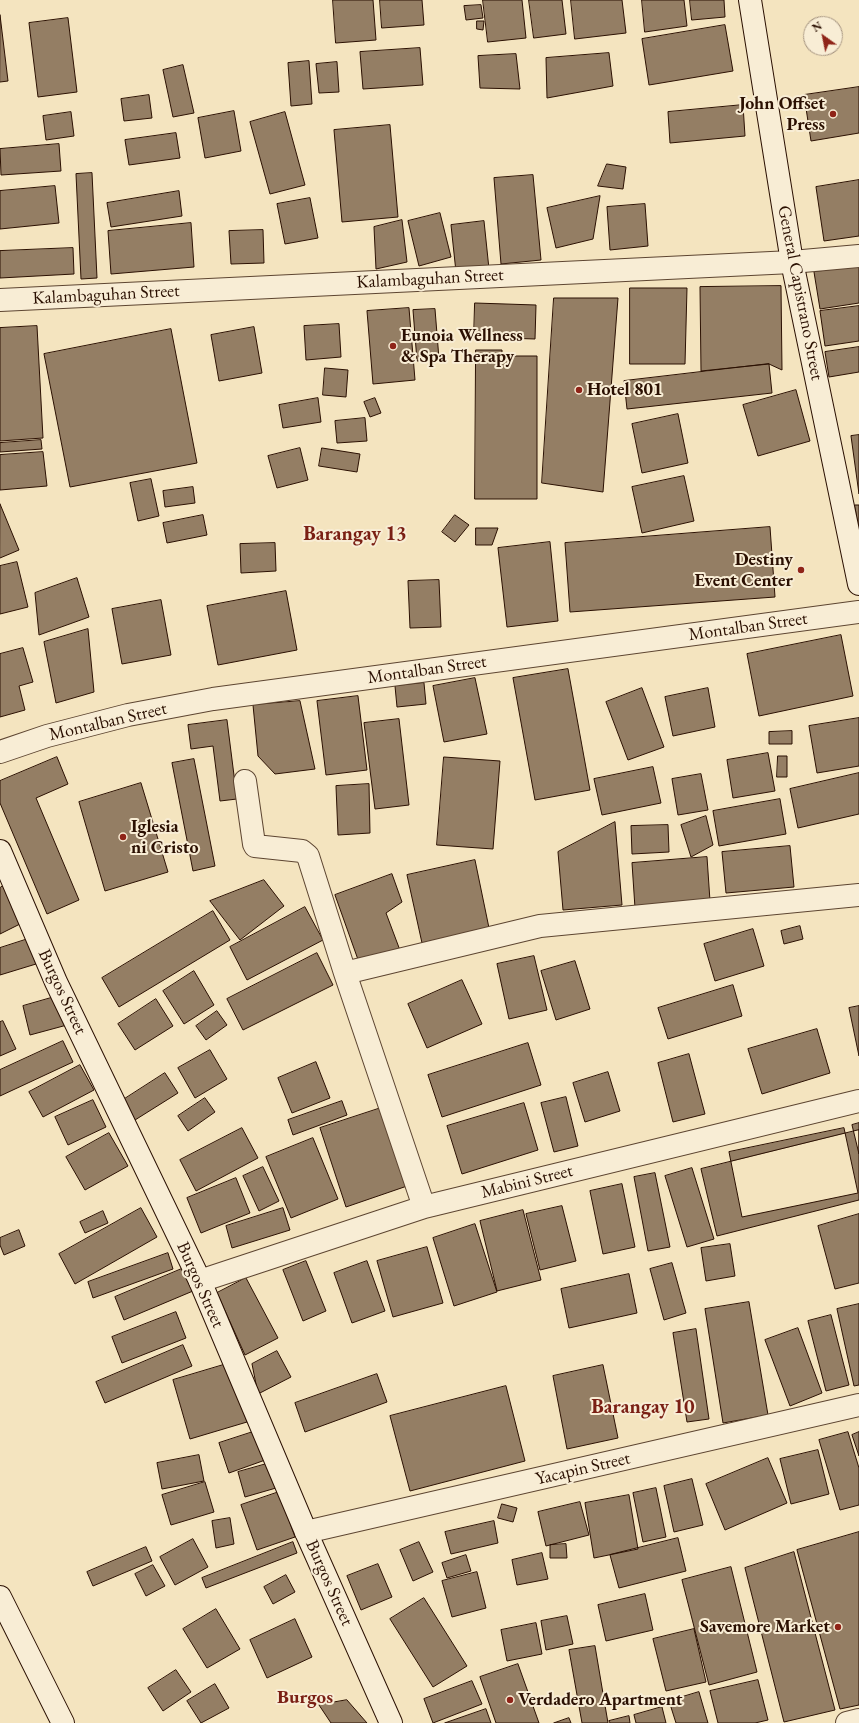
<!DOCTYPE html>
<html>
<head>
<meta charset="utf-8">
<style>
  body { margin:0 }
  #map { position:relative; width:859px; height:1723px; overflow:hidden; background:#f4e4bf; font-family:"EB Garamond",serif }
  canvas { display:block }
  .north { position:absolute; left:803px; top:16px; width:40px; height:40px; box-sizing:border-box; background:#f8edd5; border:1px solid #a69581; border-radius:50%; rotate:327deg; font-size:11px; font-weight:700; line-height:16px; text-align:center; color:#2b1002 }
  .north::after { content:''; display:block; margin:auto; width:14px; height:18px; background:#8f2418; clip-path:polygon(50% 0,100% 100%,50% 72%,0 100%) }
</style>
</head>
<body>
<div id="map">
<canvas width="859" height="1723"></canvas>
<div class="north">N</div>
</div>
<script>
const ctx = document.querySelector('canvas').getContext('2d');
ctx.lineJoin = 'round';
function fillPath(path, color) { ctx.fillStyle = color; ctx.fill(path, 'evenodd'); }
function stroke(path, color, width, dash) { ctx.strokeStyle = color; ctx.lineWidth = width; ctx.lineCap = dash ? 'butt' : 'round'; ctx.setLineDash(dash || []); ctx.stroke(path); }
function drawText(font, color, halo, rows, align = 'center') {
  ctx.font = font + ' "EB Garamond",serif'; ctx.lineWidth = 4; ctx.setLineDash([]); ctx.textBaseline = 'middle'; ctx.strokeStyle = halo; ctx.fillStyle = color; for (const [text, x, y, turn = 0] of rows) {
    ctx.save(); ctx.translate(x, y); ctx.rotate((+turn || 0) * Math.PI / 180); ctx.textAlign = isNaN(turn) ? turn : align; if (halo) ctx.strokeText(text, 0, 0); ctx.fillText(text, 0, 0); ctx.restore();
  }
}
const building = new Path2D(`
  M333,0h40l3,40 -40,3z
  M380,0h42l2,25 -42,3z
  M483,0h39l4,38 -38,4z
  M529,0h33l4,34 -32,4z
  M571,0h51l4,33 -51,6z
  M642,0h42l3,26 -42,6z
  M690,0h34l1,17 -33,3z
  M481,5l2,13 -17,2 -2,-14z
  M0,15l8,66 -8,1z
  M68,18l9,74 -39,5 -9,-74z
  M477,21h7l-1,9 -6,-1z
  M725,25l8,46 -84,14 -7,-46z
  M420,48l3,37 -60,4 -3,-37z
  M609,53l4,33 -66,12 -1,-40z
  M516,54l4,35 -40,-1 -2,-32z
  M309,61l3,43 -21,2 -3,-43z
  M337,62l2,30 -20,1 -3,-29z
  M183,65l11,48 -21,4 -10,-47z
  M859,87v46l-48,8 -7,-46z
  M149,95l3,23 -28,3 -3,-22z
  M743,105l2,31 -75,7 -2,-31z
  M234,111l7,40 -36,7 -7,-40z
  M71,112l3,24 -28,4 -3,-24z
  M285,112l20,73 -35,9 -20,-72z
  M390,125l8,92 -56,5 -8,-92z
  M176,133l4,25 -51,7 -4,-25z
  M59,144l2,27 -60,4 -1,-26z
  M607,164l19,3 -3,22 -25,-3z
  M92,173l5,105 -16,1 -5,-105z
  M533,175l8,85 -40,4 -7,-86z
  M859,180v56l-35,5 -8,-54z
  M55,186l4,37 -59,6v-38z
  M179,191l3,25 -71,11 -4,-24z
  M600,196l-7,43 -37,9 -9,-40z
  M310,198l8,40 -33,6 -8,-40z
  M645,204l3,42 -38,4 -3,-43z
  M440,213l11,44 -32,9 -11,-45z
  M402,220l5,42 -31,7 -2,-42z
  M484,221l5,48 -33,3 -5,-47z
  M191,223l3,44 -83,7 -3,-43z
  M263,230l1,33 -33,1 -2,-33z
  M73,248l1,26 -74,4v-27z
  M859,266v37l-39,6 -6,-37z
  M781,286l1,84 -13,-6 -68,7 -1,-84z
  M630,288h57l-2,76h-55z
  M554,298h64l-15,194 -61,-9z
  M475,303l61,2 -1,34 -61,-2z
  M859,306v35l-34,5 -5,-35z
  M409,308l6,72 -42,4 -6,-73z
  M435,309l4,50 -22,2 -4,-51z
  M339,324l2,33 -35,3 -2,-34z
  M37,326l6,112 -43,3v-113z
  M254,327l8,46 -43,8 -8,-46z
  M171,329l26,134 -127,24 -26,-133z
  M859,347v25l-30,5 -4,-25z
  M476,350h26v6h35v143h-62z
  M769,364l3,29 -145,16 -3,-28z
  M325,368l23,2 -2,27 -23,-2z
  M796,390l14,51 -52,15 -15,-51z
  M318,398l3,24 -38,6 -4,-23z
  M375,398l6,15 -11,4 -6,-15z
  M678,414l10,49 -46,10 -10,-49z
  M365,418l2,23 -30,2 -2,-22z
  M859,435v59l-8,-58z
  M41,440l1,9 -42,3v-9z
  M300,448l8,32 -31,8 -9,-32z
  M322,448l38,6 -3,18 -38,-6z
  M43,452l4,34 -47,4v-35z
  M684,476l10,45 -52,12 -10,-46z
  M151,479l8,37 -21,5 -8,-38z
  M193,487l2,16 -30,4 -2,-16z
  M0,504l19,46 -19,8z
  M855,505h4v27z
  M203,515l4,20 -40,8 -4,-20z
  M455,515l14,10 -14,17 -13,-10z
  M770,527l5,70 -205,15 -5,-69z
  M476,528h22l-6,17h-16z
  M550,542l8,79 -51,6 -9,-79z
  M275,543l1,28 -35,2 -1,-29z
  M17,562l11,45 -28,7v-48z
  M77,578l12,39 -50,18 -4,-42z
  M439,580l2,47 -31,1 -2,-47z
  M286,591l11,59 -79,15 -11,-59z
  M161,600l10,55 -49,9 -10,-55z
  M88,629l6,63 -38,11 -12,-61z
  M841,635l12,61 -94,20 -12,-62z
  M23,648l10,34 -14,4 6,24 -25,7v-63z
  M568,669l22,121 -55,10 -22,-122z
  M475,678l12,56 -43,8 -11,-56z
  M424,683l2,21 -29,3 -2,-21z
  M642,688l22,59 -36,13 -22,-58z
  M708,688l7,39 -42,9 -8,-39z
  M358,696l9,74 -41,5 -9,-74z
  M300,701l15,68 -40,5 -17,-18 -5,-51z
  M859,718v48l-42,7 -8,-47z
  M399,719l10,86 -34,4 -11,-86z
  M227,720l10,79 -17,2 -7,-55 -22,3 -3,-24z
  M792,731v13h-23v-12z
  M768,753l7,38 -42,7 -6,-38z
  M778,756h9v21h-10z
  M57,757l11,27 -32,14 43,102 -32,14 -47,-111v-22z
  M444,757l56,4 -7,88 -56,-4z
  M194,759l21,107 -22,5 -21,-108z
  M653,767l8,36 -59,12 -8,-36z
  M859,773v41l-61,14 -8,-39z
  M701,774l7,36 -30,5 -6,-36z
  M141,783l27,89 -63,19 -26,-89z
  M369,784l1,49 -32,2 -2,-49z
  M780,799l6,35 -67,12 -6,-35z
  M706,816l7,29 -22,12 -10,-32z
  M615,822l7,83 -59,5 -5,-58z
  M668,825l1,27 -37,2 -1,-28z
  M790,846l4,41 -68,6 -4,-41z
  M707,857l3,44 -75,7 -3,-45z
  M475,860l14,68 -67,15 -15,-68z
  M392,874l10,28 -16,11 15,40 -40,15 -26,-73z
  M264,880l20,26 -44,34 -30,-39z
  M3,886l17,38 -20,10v-46z
  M305,907l18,33 -76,40 -17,-33z
  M213,911l17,29 -111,67 -17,-29z
  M800,926l3,13 -19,5 -3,-13z
  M753,929l11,37 -49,15 -11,-37z
  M28,939l8,25 -36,11v-27z
  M317,953l16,32 -90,45 -16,-31z
  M534,956l13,54 -38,9 -12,-55z
  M575,961l15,48 -34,11 -15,-49z
  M194,971l20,34 -30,19 -21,-33z
  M462,980l20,44 -55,24 -19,-44z
  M733,985l9,31 -74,23 -10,-31z
  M58,996l9,29 -37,10 -7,-29z
  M156,999l17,27 -38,24 -17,-26z
  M859,1006v50l-10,-48z
  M217,1011l10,14 -21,15 -10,-14z
  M3,1021l13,28 -16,7v-34z
  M817,1029l13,44 -68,21 -14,-45z
  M63,1041l10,21 -73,34v-26z
  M528,1043l13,42 -99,32 -14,-42z
  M210,1050l17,29 -32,19 -17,-30z
  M689,1054l16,60 -32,8 -15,-59z
  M316,1062l14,36 -38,15 -14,-35z
  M80,1065l14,25 -51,27 -14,-25z
  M608,1072l12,39 -35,11 -12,-39z
  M165,1073l13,20 -43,27 -12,-20z
  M566,1097l12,49 -24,6 -13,-49z
  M205,1098l10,14 -27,19 -10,-15z
  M93,1100l13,27 -38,18 -13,-28z
  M342,1101l5,14 -54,20 -5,-15z
  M524,1103l14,47 -76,24 -15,-48z
  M384,1107l26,78 -64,22 -26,-79z
  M859,1123v31l-7,-29z
  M242,1128l16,30 -62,33 -16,-31z
  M844,1128l14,65 -116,24 -13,-65z
  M859,1130v70l-142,36 -16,-67z
  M109,1133l19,33 -43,24 -19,-33z
  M313,1138l25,61 -47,19 -25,-61z
  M263,1167l16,34 -20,10 -16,-35z
  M692,1168l22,71 -27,8 -22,-71z
  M655,1173l15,74 -22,4 -14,-74z
  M236,1178l14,35 -49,20 -14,-35z
  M622,1184l13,63 -32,7 -13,-63z
  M562,1206l14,55 -36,9 -14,-56z
  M141,1208l16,29 -82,47 -16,-30z
  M283,1208l7,22 -58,18 -6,-22z
  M523,1210l18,70 -44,11 -17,-70z
  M103,1211l5,12 -23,10 -5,-11z
  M859,1214v69l-24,6 -17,-63z
  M475,1224l22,68 -43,14 -21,-68z
  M19,1230l6,16 -21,9 -4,-10v-7z
  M730,1244l5,32 -29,5 -5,-33z
  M427,1247l16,56 -50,14 -16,-56z
  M168,1253l5,16 -80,29 -5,-16z
  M306,1261l20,50 -23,10 -20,-51z
  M367,1261l18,50 -33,12 -18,-50z
  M672,1263l14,50 -22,7 -14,-51z
  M184,1268l9,23 -69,29 -9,-23z
  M629,1274l8,39 -68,15 -8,-39z
  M246,1278l32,60 -33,17 -28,-62z
  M749,1302l19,113 -45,8 -18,-114z
  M859,1304v81l-5,1 -17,-77z
  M176,1312l10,26 -64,25 -10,-26z
  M831,1315l18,70 -23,6 -18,-70z
  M798,1328l24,65 -32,13 -25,-66z
  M696,1329l13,90 -22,3 -14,-89z
  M183,1345l9,21 -87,37 -9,-21z
  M277,1351l14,26 -33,17 -6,-30z
  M230,1363l17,59 -57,17 -17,-59z
  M603,1365l15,73 -51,11 -14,-73z
  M377,1374l10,28 -82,30 -10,-29z
  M506,1386l19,75 -115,30 -20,-75z
  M259,1430l9,29 -39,14 -10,-30z
  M848,1432l11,36v37l-19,5 -21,-70z
  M859,1432v24l-7,-21z
  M818,1450l11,44 -38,10 -11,-45z
  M199,1455l5,26 -42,8 -5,-26z
  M768,1458l19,45 -62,27 -19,-46z
  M270,1463l6,25 -31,9 -7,-25z
  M692,1479l11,46 -29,7 -10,-46z
  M205,1482l9,30 -43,13 -9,-30z
  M656,1488l10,49 -23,5 -10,-49z
  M279,1492l16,45 -38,13 -16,-45z
  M629,1495l9,54 -44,9 -9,-55z
  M580,1502l9,33 -43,11 -8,-34z
  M502,1504l15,4 -4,14 -15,-4z
  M230,1518l4,26 -18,4 -4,-27z
  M494,1521l4,22 -47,11 -6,-22z
  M859,1532v173l-19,4 -43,-159z
  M678,1538l8,33 -67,17 -9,-33z
  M193,1539l15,28 -33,18 -15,-28z
  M293,1542l4,11 -91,35 -4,-10z
  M419,1542l14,30 -20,9 -13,-31z
  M566,1544l1,14h-17v-13z
  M146,1547l6,14 -59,25 -6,-14z
  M794,1552l41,158 -51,12 -39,-154z
  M542,1553l6,26 -31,6 -5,-25z
  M466,1555l5,16 -24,7 -5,-15z
  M378,1564l14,33 -31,13 -14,-34z
  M153,1565l12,21 -19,10 -11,-22z
  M731,1567l26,105 -48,13 -27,-105z
  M477,1572l9,36 -34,9 -10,-36z
  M286,1575l9,17 -22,12 -9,-17z
  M645,1594l8,36 -47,11 -8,-36z
  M424,1598l43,68 -34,21 -43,-68z
  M216,1609l24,40 -33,19 -24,-39z
  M567,1616l6,28 -27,6 -5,-29z
  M295,1619l17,38 -45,21 -17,-38z
  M536,1623l6,31 -35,7 -6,-31z
  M694,1629l12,53 -40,9 -13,-52z
  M595,1646l13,77h-26l-13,-73z
  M518,1664l21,59h-43l-16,-46z
  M176,1670l15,22 -28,19 -15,-23z
  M758,1680l10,40 -13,3h-37l-8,-32z
  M472,1681l10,23 -49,19 -9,-24z
  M215,1684l14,24 -28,15 -14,-22z
  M699,1692l9,31h-32l-7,-22z
  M347,1700l20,23h-36l-12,-18z
  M662,1707l4,16h-30l-2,-8z
  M486,1709l5,14h-46z
  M629,1716l1,7h-20l-1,-2z
  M569,1718l2,5h-17z`);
fillPath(building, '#947e64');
stroke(building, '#2b1002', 1);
const minor = new Path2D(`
  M0,300l792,-38 67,-6
  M0,752l47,-16 81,-21 85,-16 646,-87
  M245,781l9,63 1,2 47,5 6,5 37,117 79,234
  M345,973l195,-47 319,-31
  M200,1281l224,-74 435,-106
  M847,1723l12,-3`);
const tertiary = new Path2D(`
  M306,1532l553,-127`);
const secondary = new Path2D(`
  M750,0l42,262 67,322
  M0,851l56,131 144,299 106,251 85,191
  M0,1597l63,126`);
stroke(minor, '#5d4531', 24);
stroke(tertiary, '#5d4531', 24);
stroke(secondary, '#2b1002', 24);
stroke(minor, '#f8edd5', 22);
stroke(tertiary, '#f8edd5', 22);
stroke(secondary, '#f8edd5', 22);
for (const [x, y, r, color] of [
  [833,114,4,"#8f2418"],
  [393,346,4,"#8f2418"],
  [579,390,4,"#8f2418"],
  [801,570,4,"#8f2418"],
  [123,837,4,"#8f2418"],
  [838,1627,4,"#8f2418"],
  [510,1700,4,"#8f2418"]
]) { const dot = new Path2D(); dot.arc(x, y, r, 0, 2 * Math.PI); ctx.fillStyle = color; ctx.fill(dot); stroke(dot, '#f8edd5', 1.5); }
drawText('bold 18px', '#2b1002', '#f8edd5', [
  ["John Offset",825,104,"right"],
  ["Press",825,125,"right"],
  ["Eunoia Wellness",401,336],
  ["& Spa Therapy",401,357],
  ["Hotel 801",587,390],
  ["Destiny",793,560,"right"],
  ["Event Center",793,581,"right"],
  ["Iglesia",131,827],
  ["ni Cristo",131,848],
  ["Savemore Market",830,1627,"right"],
  ["Verdadero Apartment",518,1700]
], 'left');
drawText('18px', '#2b1002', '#f8edd5', [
  ["Kalambaguhan Street",430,279,-3],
  ["General Capistrano Street",800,293,79],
  ["Kalambaguhan Street",106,295,-3],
  ["Montalban Street",748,627,-8],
  ["Montalban Street",427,670,-8],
  ["Montalban Street",108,722,-13],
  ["Burgos Street",62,992,65],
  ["Mabini Street",527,1182,-14],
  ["Burgos Street",200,1285,66],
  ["Yacapin Street",583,1469,-13],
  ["Burgos Street",329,1583,66]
]);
drawText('bold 19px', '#7a1f14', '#f8edd5', [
  ["Burgos",305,1698]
]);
drawText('bold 20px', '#7a1f14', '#f8edd5', [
  ["Barangay 13",355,535],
  ["Barangay 10",643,1408]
]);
</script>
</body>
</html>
